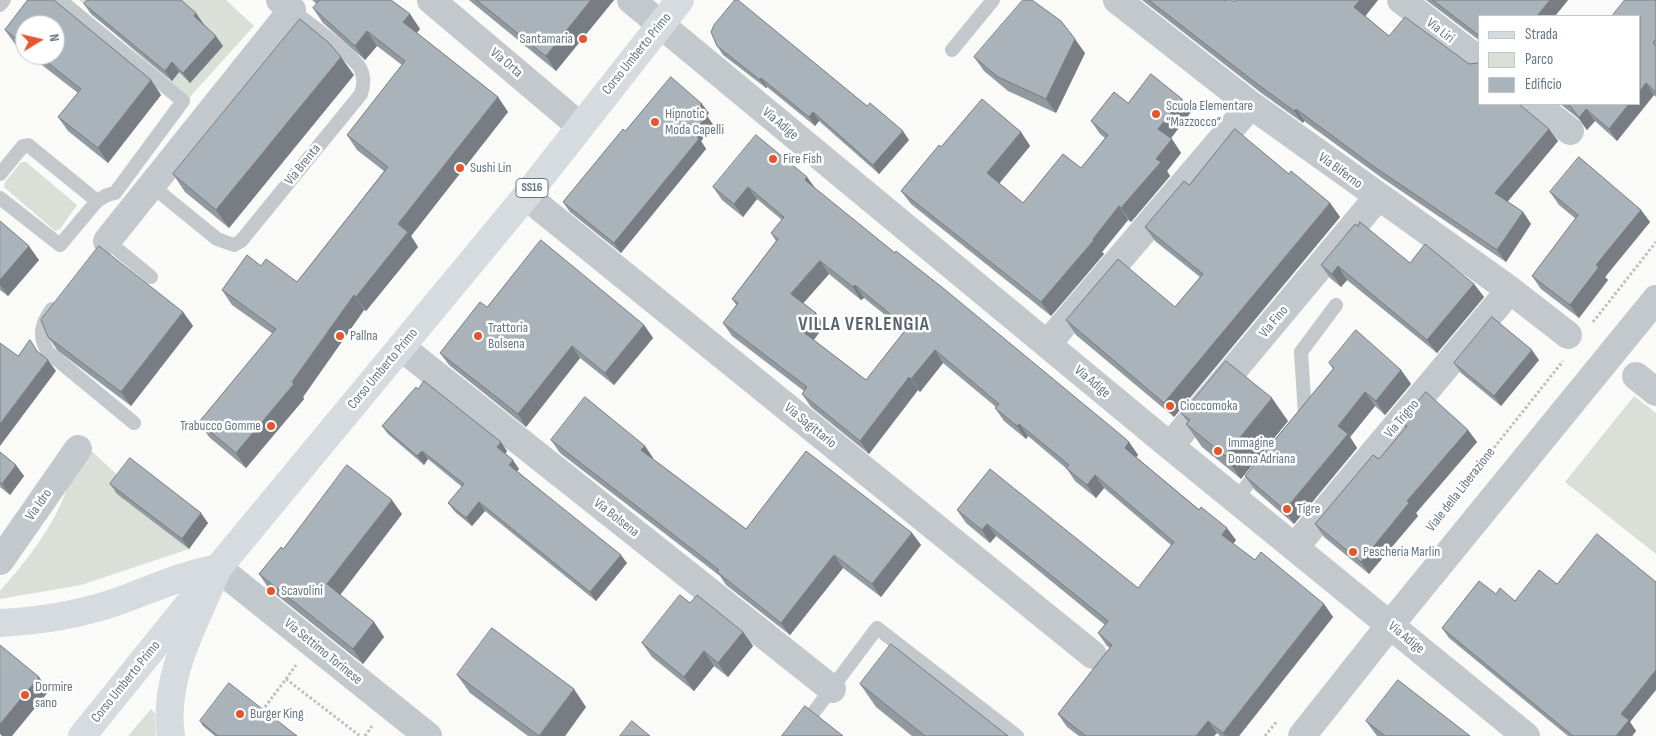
<!DOCTYPE html>
<html>
<head>
<meta charset="utf-8">
<style>
  body { margin:0 }
  #map { position:relative; width:1656px; height:736px; overflow:hidden; background:#fafaf8; font-family:"Sofia Sans Condensed",sans-serif }
  canvas { display:block }
  .legend { position:absolute; left:1478px; top:15px; width:162px; height:90px; box-sizing:border-box; background:#fff; border:1px solid #c1c8cd; margin:0; padding:6px 9px; list-style:none; font-size:15px; color:#657683 }
  .legend li { display:flex; align-items:center; gap:10px; height:25px }
  .legend b { width:25px; border:1px solid #c1c8cd }
  .north { position:absolute; left:15px; top:15px; width:50px; height:50px; box-sizing:border-box; background:#fff; border:1px solid #c1c8cd; border-radius:50%; rotate:81deg; font-size:14px; font-weight:700; line-height:20px; text-align:center; color:#657683 }
  .north::after { content:''; display:block; margin:auto; width:18px; height:22px; background:#e4572e; clip-path:polygon(50% 0,100% 100%,50% 72%,0 100%) }
</style>
</head>
<body>
<div id="map">
<canvas width="1656" height="736"></canvas>
<ul class="legend">
<li><b style="height:6px;background:#d6dbdf"></b>Strada</li>
<li><b style="height:14px;background:#dadfd7"></b>Parco</li>
<li><b style="height:14px;background:#aab3b9"></b>Edificio</li>
</ul>
<div class="north">N</div>
</div>
<script>
const ctx = document.querySelector('canvas').getContext('2d');
ctx.lineJoin = 'round';
function fillPath(path, color) { ctx.fillStyle = color; ctx.fill(path, 'evenodd'); }
function stroke(path, color, width, dash) { ctx.strokeStyle = color; ctx.lineWidth = width; ctx.lineCap = dash ? 'butt' : 'round'; ctx.setLineDash(dash || []); ctx.stroke(path); }
function drawText(font, color, halo, rows, align = 'center') {
  ctx.font = font + ' "Sofia Sans Condensed",sans-serif'; ctx.lineWidth = 5; ctx.setLineDash([]); ctx.textBaseline = 'middle'; ctx.strokeStyle = halo; ctx.fillStyle = color; for (const [text, x, y, turn = 0] of rows) {
    ctx.save(); ctx.translate(x, y); ctx.rotate((+turn || 0) * Math.PI / 180); ctx.textAlign = isNaN(turn) ? turn : align; if (halo) ctx.strokeText(text, 0, 0); ctx.fillText(text, 0, 0); ctx.restore();
  }
}
fillPath(new Path2D(`
  M79,0h147l28,26 -67,74z
  M21,162h5l51,43 -17,24 -5,2 -51,-44 1,-5z
  M1634,396l22,17v141l-91,-72z
  M86,446l40,37 -8,11 71,55 -108,36 -81,14v-8c20,-23 40,-47 55,-75 12,-22 17,-47 31,-70z
  M151,709l4,4 1,23h-28z`), '#dadfd7');
stroke(new Path2D(`
  M1593,322l63,-80
  M1435,522l128,-161
  M286,679l10,-14
  M262,711l24,-32 74,57
  M365,736l7,-10
  M1265,736l12,-15`), '#bbbfc2', 3, [2.5, 2.5]);
stroke(new Path2D(`
  M60,0l123,101 -68,92 -8,2 -10,6
  M0,5l4,-5
  M952,50l41,-50
  M0,174l23,-28 5,-1 69,56 -37,44 -60,-47
  M152,186l65,53 17,6 7,-4 120,-147c3,-9 4,-17 -1,-26 -9,-15 -52,-45 -68,-58
  M105,244l2,-3 44,36
  M52,309c-11,15 -14,27 -4,43l86,71
  M1299,421l6,-7 -4,-62 35,-47
  M1236,499l24,-30
  M796,736l81,-108 140,108`), '#c3c8cc', 14);
stroke(new Path2D(`
  M431,0l149,126
  M631,0l539,446 356,290
  M1117,0l134,105 259,185 58,45
  M1401,0l79,61
  M1535,104l35,27
  M526,196l567,459
  M107,241l185,-231 -12,-10
  M1047,344l204,-239
  M401,347l431,342
  M1636,376l20,16
  M1170,446l207,-248
  M1295,547l215,-257
  M0,561l78,-112
  M218,568l210,168
  M1302,736l88,-111 266,-326`), '#c3c8cc', 28);
stroke(new Path2D(`
  M82,736l127,-157`), '#d6dbdf', 28);
stroke(new Path2D(`
  M218,568l308,-372 154,-196`), '#d6dbdf', 28);
stroke(new Path2D(`
  M0,623c37,-2 77,-8 113,-20 35,-12 68,-28 105,-35
  M171,736c-9,-59 25,-115 47,-168`), '#d6dbdf', 28);
fillPath(new Path2D(`
  M28,0h26l97,80 10,15 -53,68 -40,-32 -10,-14 20,-24 -49,-38h26v-30h-30v27l-10,-8 -10,-14z
  M312,0h79l19,14 10,15 -3,4 81,64 10,15 -97,124 7,11 -52,64 -2,-1 -61,87 1,2 -58,69 -37,-31 -10,-15 74,-88 -41,-29 -10,-15 39,-24 36,16 87,-111 -27,-21 -10,-15 55,-70 -25,-19 -12,14 -42,-37 -10,-15 4,-4z
  M469,0h145l-58,71z
  M1142,0h82l10,2 1,-2h143l-13,16 24,20 131,69 38,36 -51,61 16,10 8,12 -25,38 -124,-84 -78,-57 -1,2 -43,-31z
  M1426,0h142l-13,16h-75v25z
  M1656,0v97l-2,-2 -37,46 -22,-20 -8,9 -9,-12 -18,-14h80z
  M84,4l119,19 20,23 -33,37 -11,-11 -7,9 -81,-67z
  M717,46l192,94 -30,34 -60,-53 -4,5 -48,-39 -1,1 -43,-33z
  M1085,53l-29,60 -48,-22 -24,-20 -10,-14z
  M354,75l-125,153 -44,-36 -12,-18z
  M1182,99l9,13 -20,26 10,15 -14,18 3,5 -39,46 -3,-2 -26,32 2,2 -53,62 -140,-112 -10,-13 40,-44 80,-15 9,14 -31,38 24,19 58,-35 24,-30 -5,-4 -9,-13 37,-18z
  M709,113l-2,3 7,10 -13,15 5,8 -85,104 -51,-41 -7,-10 62,-71z
  M1289,174l41,29 10,14 -166,200 -98,-82 -10,-15 109,-13 25,-30 -45,-36 -10,-14 44,-42z
  M807,177l9,12 313,253 9,13 -2,2 100,83 -3,4 22,16 69,44 9,13 -94,119h-19l-3,-3 -3,3h-135l-12,-9 -9,-13 52,-66 -3,-2 -9,-13 7,-8 -109,-89 -6,7 -24,-20 -9,-13 181,78 33,-43 -67,-57 -8,10 -21,-17 -8,-12 -39,-33 -2,3 -22,-18 -9,-13 1,-1 -53,-44 -23,29 -2,-2 -49,64 -58,-47 -9,-13 2,-3 -72,-55 -9,-13 14,-17 -5,-7 44,-58 -5,-8 11,-13 -25,-21 -14,18 -21,-17 -9,-13zM829,274l32,26 3,-2 41,33 -39,49 -52,-40 10,-14 -8,-13 -13,-10z
  M1550,192l91,18 9,12 -45,55 3,3 -29,38 -38,-29 -9,-13 44,-57 -17,-14z
  M0,221l39,39 -31,36 -8,-6z
  M1410,263l64,21 10,13 -47,56 -90,-73 -6,7 -11,-9 -9,-13z
  M487,307l157,18 9,13 -39,47 -34,-27 -54,69 -77,-62 -9,-12z
  M183,312l10,14 -62,80 -73,-55 -10,-14z
  M1539,360l-38,46 -40,-33 -7,-10z
  M1329,363l72,7 10,14 -26,31 -10,-9 -25,31 7,11 -63,76 -39,-34 -10,-14 88,-107z
  M1182,414l106,7 -47,58 -39,-32 -16,-23 2,-2z
  M1401,422l67,8 9,12 -61,71 2,3 -49,58 -45,-37 -9,-13 64,-65 26,-31z
  M382,426l125,25 -2,3 14,15 -2,2 110,92 -31,38 -111,-90 -13,15 -17,-14 -7,-9 14,-16 -34,-28 -4,6 -36,-31z
  M551,440l94,6 8,12v1l93,70 166,4 9,12 -40,52 -38,-29 -53,67 -64,-50 -6,-9 -160,-123z
  M0,452l24,24 -14,19 -10,-8z
  M110,484l98,39 -19,26 -72,-55z
  M402,514l-62,81 34,27 10,15 -21,27 -94,-75 -10,-15 24,-25z
  M690,603l53,29 10,14 -25,31 -14,-11 -20,25 -42,-34 -10,-14z
  M1442,628l188,94 6,9 -4,5h-64l-119,-98z
  M457,675l129,32 -21,29h-37l-58,-43z
  M860,684l148,52h-96l-36,-29z
  M200,721l97,15h-82l-12,-10z
  M1366,721l104,15h-93z`), '#929a9f');
fillPath(new Path2D(`
  M591,0h23l-58,71 -10,-15z
  M1360,0h18l-15,19 -9,-12z
  M1550,0h18l-13,16h-18z
  M196,13l7,10 -2,3 -7,-10z
  M410,14l10,15 -7,8 -10,-15z
  M367,31l10,15 -12,14 -10,-14z
  M216,36l7,10 -33,37 -7,-10z
  M1075,39l10,14 -29,60 -10,-14z
  M341,57l13,18 -125,153 -13,-18z
  M172,62l7,10 -7,9 -7,-10z
  M761,78l6,9 -1,1 -6,-8z
  M151,80l10,15 -53,68 -10,-15z
  M1646,83l8,12 -37,46 -8,-12 20,-25h11v-13z
  M498,97l10,15 -97,124 7,11 -52,64 -10,-14 42,-73z
  M1182,99l9,13 -23,30 -10,-13z
  M702,104l7,9 -4,5 -7,-10z
  M1296,109l8,12 -1,2 -9,-12z
  M1586,109l9,12 -8,9 -8,-12z
  M813,112l6,9 -4,5 -6,-9z
  M707,116l7,10 -13,15 5,8 -85,104 -7,-10 79,-110z
  M1549,129l9,12 -54,65 -9,-13z
  M903,131l6,9 -30,34 -6,-9z
  M1021,132l9,14 -34,41 -9,-14z
  M1172,139l9,14 -14,18 3,5 -39,46 -10,-14 35,-49z
  M807,177l9,13 -11,-10z
  M748,187l9,12 -14,18 -9,-13z
  M1330,203l10,14 -166,200 -10,-14z
  M1119,206l9,14 -26,32 2,2 -53,62 -10,-14z
  M1641,210l9,12 -45,55 3,3 -29,38 -9,-13 26,-40z
  M1523,212l8,12 -25,38 -9,-12z
  M29,246l10,14 -31,36 -8,-11v-5z
  M820,261l9,13 -29,33 -9,-13z
  M1338,266l9,14 -6,7 -9,-13z
  M1474,284l10,13 -47,56 -10,-13z
  M855,285l9,13 -3,2 -8,-13z
  M354,295l10,15 -61,87 1,2 -58,69 -10,-15 56,-71z
  M183,312l10,14 -62,80 -10,-14z
  M816,313l8,13 -13,17 -9,-12z
  M644,325l9,13 -39,47 -9,-12z
  M572,346l8,12 -54,69 -8,-13z
  M935,350l8,13 -23,29 -9,-13z
  M1532,350l7,10 -38,46 -7,-10z
  M48,360l8,11 -56,75v-22z
  M1401,370l10,14 -26,31 -9,-14z
  M909,377l9,13 -49,64 -9,-13z
  M1365,392l10,14 -25,31 7,11 -63,76 -9,-14 53,-84z
  M1272,398l16,23 -47,58 -16,-23z
  M1019,424l9,12 -2,3 -9,-13z
  M1468,430l9,12 -61,71 2,3 -49,58 -8,-12 46,-61z
  M501,442l6,9 -3,5 -7,-9z
  M1129,442l9,13 -4,5 -9,-12z
  M645,446l8,12 -3,5 -9,-13z
  M422,451l6,8 -4,6 -7,-9z
  M513,460l6,9 -4,4 -6,-8z
  M16,465l8,11 -14,19 -8,-11z
  M1095,475l9,13 -8,10 -9,-13z
  M392,500l10,14 -65,85 -10,-15z
  M479,502l6,9 -13,15 -6,-8z
  M201,513l7,10 -19,26 -7,-10z
  M987,524l9,12 -6,7 -8,-13z
  M1227,528l9,12 -6,8 -8,-13z
  M912,533l9,12 -40,52 -9,-13z
  M621,555l6,8 -31,38 -6,-9z
  M834,555l9,13 -53,67 -9,-12z
  M1324,604l9,13 -94,119h-14l-2,-3z
  M374,622l10,15 -21,27 -10,-15z
  M743,632l10,14 -25,31 -10,-14z
  M704,651l10,15 -20,25 -10,-14z
  M1656,670v20l-26,32 6,9 -4,5h-16l5,-22z
  M39,677l10,14 -37,45h-10l-2,-2v-10z
  M574,689l12,18 -21,29h-25z
  M1208,721l9,12 -3,3h-18z`), '#777d82');
const building = new Path2D(`
  M28,0h26l97,80 -53,68 -40,-31 23,-28 -43,-34h17v-30h-30v20l-20,-15z
  M87,0h94l15,13 -2,3 22,20 -33,37 -11,-11 -7,9 -81,-67z
  M320,0h71l19,14 -7,8 95,75 -100,127 10,8 -52,65 -2,-2 -62,87 2,2 -58,69 -37,-31 77,-93 -54,-39 25,-35 14,11 5,-7 31,23 91,-115 -41,-32 58,-74 -38,-30 -12,15 -42,-38z
  M477,0h114l-45,56z
  M735,0h3l129,106 3,-3 33,28 -30,34 -60,-53 -4,5 -48,-39 -1,2 -43,-34 -6,-14 3,-7z
  M1023,0h9l29,21 14,18 -29,60 -48,-22 -24,-20z
  M1149,0h75l1,1v-1h7l2,2 1,-2h125l-6,7 35,29 16,-19 64,47 9,-1 2,-1v42h39l30,25 -54,64 28,19 -26,38 -124,-84 -77,-57 -2,2 -42,-31z
  M1433,0h117l-13,16h-57v20z
  M1625,0h31v39l-3,4 3,3v46l-10,-9 -6,8v-75h-28z
  M300,19l29,24 12,14 -125,153 -43,-36z
  M1151,74l31,25 -24,30 14,10 -16,20 5,3 -40,46 -2,-2 -26,33 1,1 -53,62 -140,-111 38,-46 2,2 41,-48 39,33 -34,41 36,30 40,-49 18,14 27,-33 -17,-14 23,-29 14,11z
  M671,77l31,27 -4,4 9,8 -14,17 6,6 -85,104 -51,-41 60,-73 2,2z
  M1567,104h62l-20,25 -23,-20 -7,9 -8,-11z
  M1235,129l54,45 2,-3 39,32 -166,200 -98,-83 52,-61 57,48 28,-33 -58,-47 39,-46 5,4z
  M756,135l51,42 -2,3 90,73 1,-2 47,37 178,147 8,7 -4,6 74,62 2,-3 26,21 -5,7 33,25 6,-8 63,52 -101,129 -15,-12 -12,15h-110l-28,-22 54,-69 -14,-12 10,-12 -121,-97 -5,6 -25,-20 33,-41 148,119 36,-46 -79,-67 -8,10 -21,-17 3,-3 -50,-41 -2,2 -22,-18 4,-4 -64,-54 -24,29 -2,-2 -49,64 -58,-47 5,-7 -84,-64 15,-20 -6,-4 46,-60 -7,-6 13,-16 -36,-30 -14,17 -21,-17zM820,261l33,26 2,-2 52,43 -41,52 -64,-49 14,-18 -25,-19z
  M1579,157l62,53 -45,55 3,2 -29,38 -38,-29 46,-61 -28,-23z
  M0,221l29,25 -29,34z
  M1360,222l50,41 15,-19 49,40 -47,56 -89,-74 -6,8 -11,-9 34,-41 3,2z
  M541,240l103,85 -39,48 -33,-27 -54,68 -78,-61 40,-51 7,5z
  M99,246l84,66 -62,80 -73,-55 -7,-17z
  M1492,317l40,33 -38,46 -40,-33z
  M1356,330l45,40 -25,31 -11,-9 -27,34 10,8 -63,76 -40,-34 89,-108 -5,-5z
  M30,340l7,11 11,9 -48,64v-81l18,13z
  M1226,361l46,37 -47,58 -39,-32 4,-4 -8,-6z
  M424,381l77,61 -4,5 16,13 -4,5 112,90 -31,37 -111,-90 -13,16 -18,-15 16,-19 -42,-33 -5,5 -35,-30 34,-39 2,2z
  M1426,392l42,38 -61,71 2,2 -48,59 -46,-38 58,-69 6,4 28,-33 -6,-4z
  M585,397l60,49 -4,4 105,79 60,-78 106,82 -40,51 -38,-29 -53,68 -64,-51 2,-2 -168,-130z
  M0,452l16,13 -14,19 -2,-2z
  M130,458l71,55 -19,26 -72,-55z
  M347,465l45,35 -65,84 47,38 -21,27 -94,-75 22,-27 2,2z
  M1597,534l59,48v88l-35,44 8,6 -13,16h-43l-131,-108 37,-47 17,13 4,-6 15,13 24,-31 18,14z
  M680,595l10,8 7,-8 46,37 -25,31 -14,-12 -20,26 -42,-34z
  M492,628l82,61 -35,47 -82,-61z
  M891,644l117,92h-83l-65,-52z
  M0,645l39,32 -39,47z
  M1398,680l72,56h-85l-19,-15z
  M229,683l68,53h-79l-18,-15z
  M805,706l38,30h-61z
  M632,721l18,15h-30z`);
fillPath(building, '#aab3b9');
stroke(building, '#777d82', 1);
for (const [x, y, r, color] of [
  [583,39,5,"#e4572e"],
  [1156,114,5,"#e4572e"],
  [655,122,5,"#e4572e"],
  [773,159,5,"#e4572e"],
  [460,168,5,"#e4572e"],
  [340,336,5,"#e4572e"],
  [478,336,5,"#e4572e"],
  [1170,406,5,"#e4572e"],
  [271,426,5,"#e4572e"],
  [1218,451,5,"#e4572e"],
  [1287,509,5,"#e4572e"],
  [1353,552,5,"#e4572e"],
  [271,591,5,"#e4572e"],
  [25,695,5,"#e4572e"],
  [240,714,5,"#e4572e"]
]) { const dot = new Path2D(); dot.arc(x, y, r, 0, 2 * Math.PI); ctx.fillStyle = color; ctx.fill(dot); stroke(dot, '#fff', 2); }
for (const [x, y, w] of [
  [532,188,32]
]) { const box = new Path2D(); box.roundRect(x - w / 2, y - 9.5, w, 19, 4); ctx.fillStyle = '#fff'; ctx.fill(box); stroke(box, '#657683', 1); }
drawText('bold 12px', '#657683', null, [
  ["SS16",532,188]
]);
drawText('14px', '#657683', '#fff', [
  ["Via Liri",1440,31,38],
  ["Corso Umberto Primo",637,54,-51],
  ["Via Orta",506,63,40],
  ["Via Adige",780,124,40],
  ["Via Brenta",303,165,-51],
  ["Via Biferno",1340,171,36],
  ["Via Fino",1274,322,-50],
  ["Corso Umberto Primo",383,369,-50],
  ["Via Adige",1092,382,40],
  ["Via Trigno",1402,419,-50],
  ["Via Sagittario",810,426,39],
  ["Viale della Liberazione",1461,490,-52],
  ["Via Idro",39,505,-55],
  ["Via Bolsena",616,518,38],
  ["Via Adige",1406,638,39],
  ["Via Settimo Torinese",323,652,39],
  ["Corso Umberto Primo",126,682,-51]
]);
drawText('14px', '#657683', '#fff', [
  ["Santamaria",573,39,"right"],
  ["Scuola Elementare",1166,106],
  ["“Mazzocco”",1166,122],
  ["Hipnotic",665,114],
  ["Moda Capelli",665,130],
  ["Fire Fish",783,159],
  ["Sushi Lin",470,168],
  ["Trattoria",488,328],
  ["Bolsena",488,344],
  ["Pallna",350,336],
  ["Cioccomoka",1180,406],
  ["Trabucco Gomme",261,426,"right"],
  ["Immagine",1228,443],
  ["Donna Adriana",1228,459],
  ["Tigre",1297,509],
  ["Pescheria Marlin",1363,552],
  ["Scavolini",281,591],
  ["Dormire",35,687],
  ["sano",35,703],
  ["Burger King",250,714]
], 'left');
ctx.letterSpacing = '1px';
drawText('bold 19px', '#57646e', '#fff', [
  ["VILLA VERLENGIA",864,325]
]);
ctx.letterSpacing = '0px';
</script>
</body>
</html>
